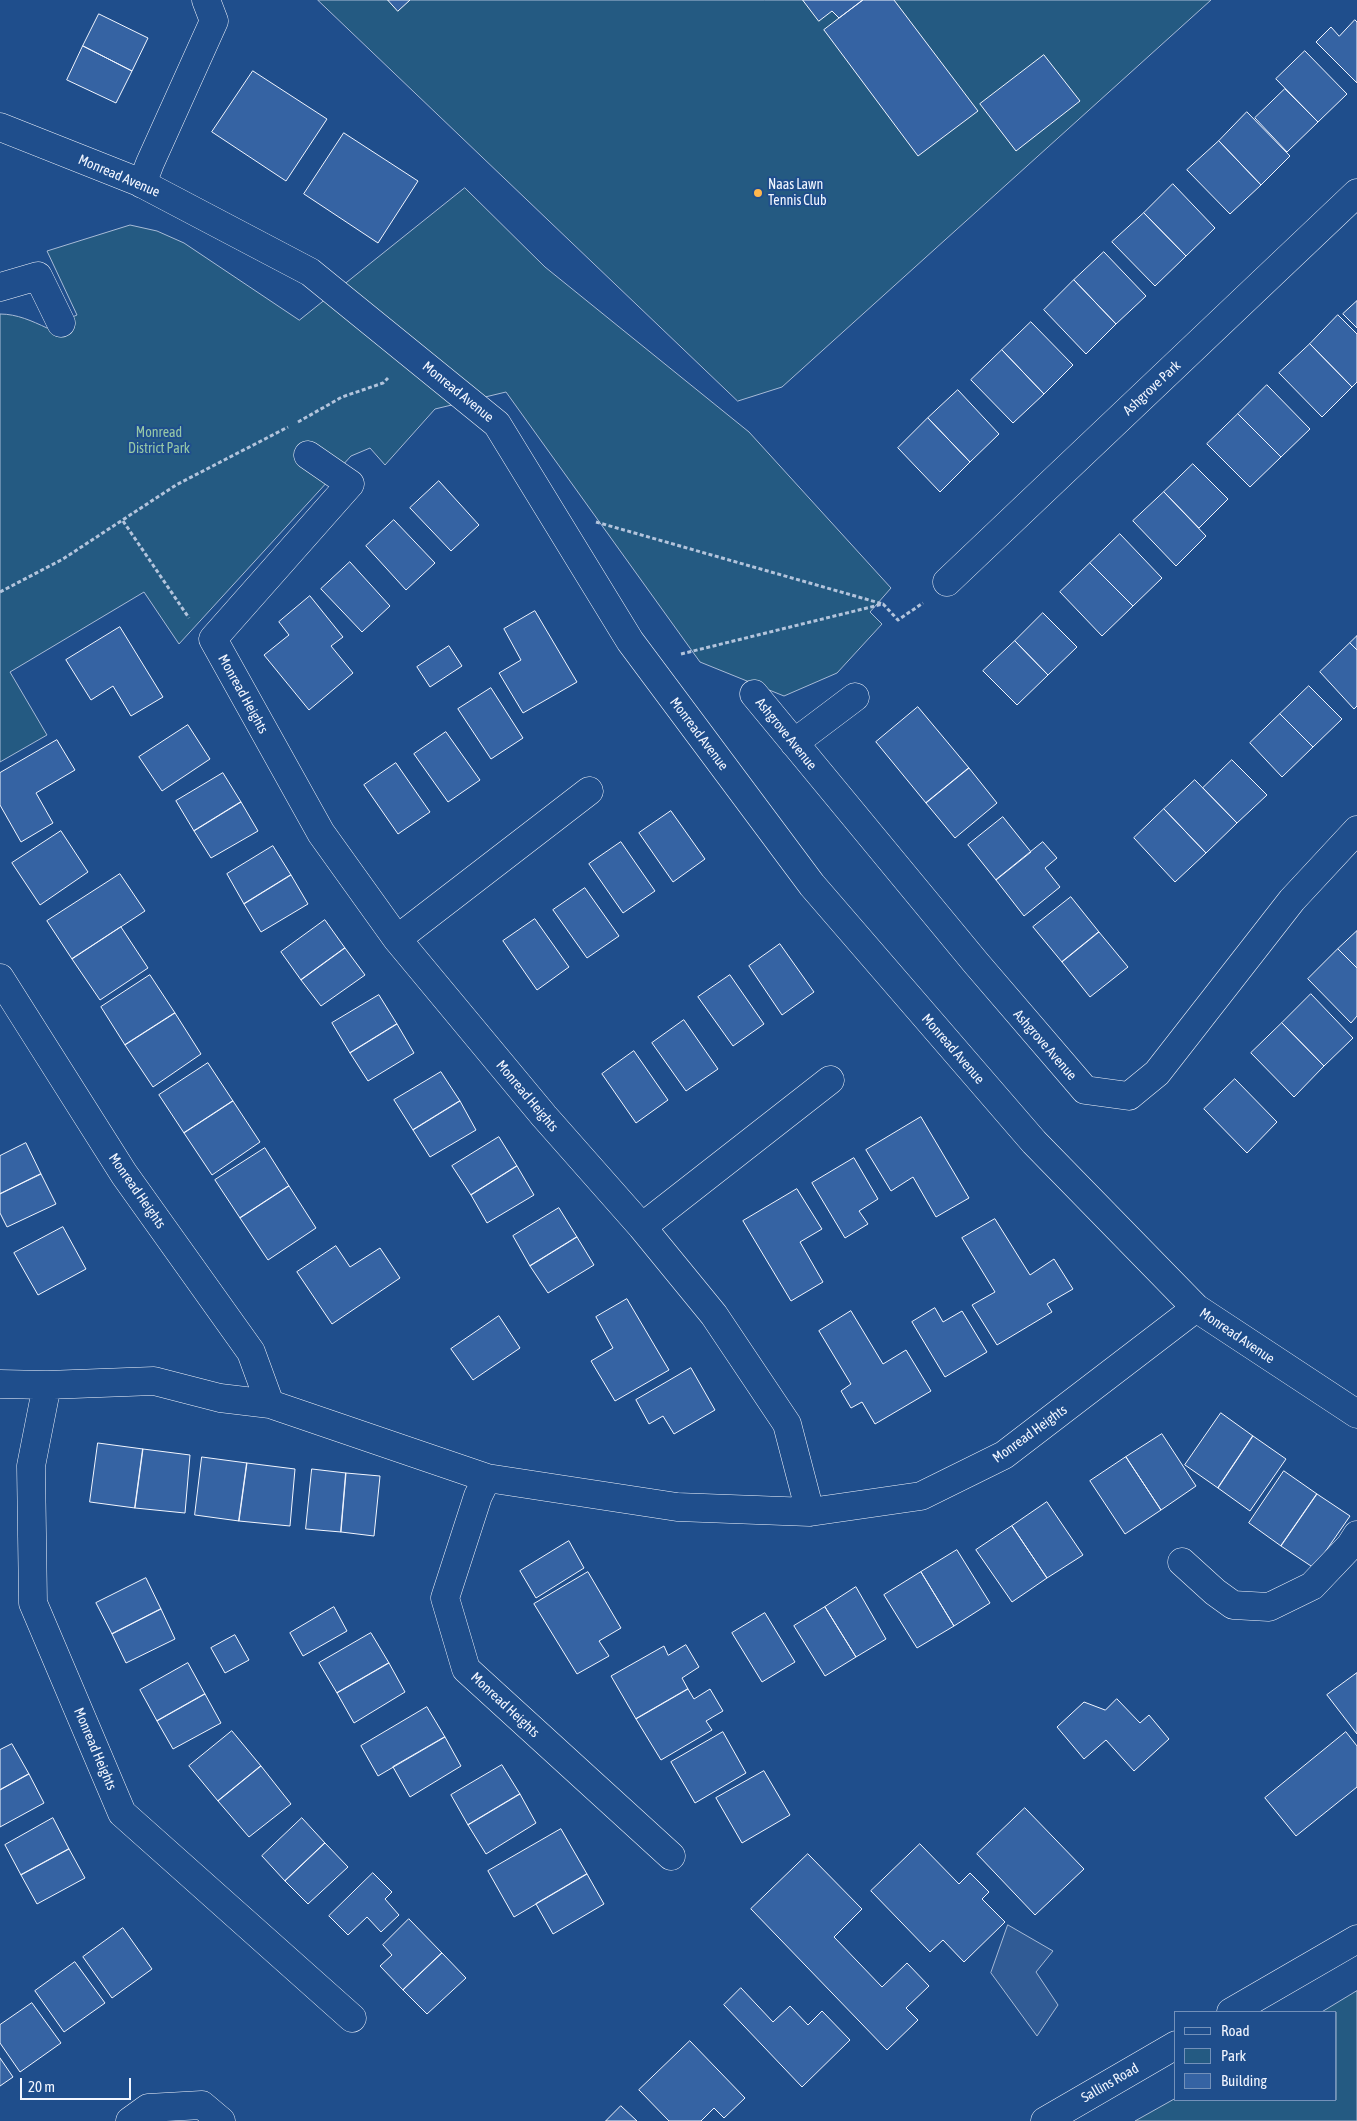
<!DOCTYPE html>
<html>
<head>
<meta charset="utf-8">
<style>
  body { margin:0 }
  #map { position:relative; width:1357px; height:2121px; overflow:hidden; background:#1f4e8c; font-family:"Asap Condensed",sans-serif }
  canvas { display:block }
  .legend { position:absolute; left:1174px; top:2011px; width:162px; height:90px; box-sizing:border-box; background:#1f4e8c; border:1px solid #7391ba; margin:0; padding:6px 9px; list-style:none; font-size:15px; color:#f2f6ff }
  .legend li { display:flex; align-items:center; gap:10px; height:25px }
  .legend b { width:25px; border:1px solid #7391ba }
  .scale { position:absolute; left:20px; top:2078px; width:111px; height:22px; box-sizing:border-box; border:2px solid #f2f6ff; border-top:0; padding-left:6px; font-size:15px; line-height:18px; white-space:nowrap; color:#f2f6ff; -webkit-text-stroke:4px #1f4e8c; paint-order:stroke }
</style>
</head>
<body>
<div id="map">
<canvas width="1357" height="2121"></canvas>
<ul class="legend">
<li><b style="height:6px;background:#1f4e8c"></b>Road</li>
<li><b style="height:14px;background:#245a82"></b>Park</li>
<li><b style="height:14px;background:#3563a3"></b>Building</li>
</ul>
<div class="scale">20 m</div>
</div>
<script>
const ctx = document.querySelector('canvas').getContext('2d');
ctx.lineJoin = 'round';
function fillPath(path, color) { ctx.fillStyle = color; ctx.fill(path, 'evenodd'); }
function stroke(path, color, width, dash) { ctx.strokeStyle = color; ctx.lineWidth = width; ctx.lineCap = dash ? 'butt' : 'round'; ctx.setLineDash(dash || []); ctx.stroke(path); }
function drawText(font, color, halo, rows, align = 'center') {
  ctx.font = font + ' "Asap Condensed",sans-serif'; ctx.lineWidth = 4; ctx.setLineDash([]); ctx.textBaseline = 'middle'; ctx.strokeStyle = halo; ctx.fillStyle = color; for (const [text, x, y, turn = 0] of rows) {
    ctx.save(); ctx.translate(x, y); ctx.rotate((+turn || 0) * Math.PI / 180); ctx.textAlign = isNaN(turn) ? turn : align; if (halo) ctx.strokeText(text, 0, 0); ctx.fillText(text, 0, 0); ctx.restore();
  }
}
const green = new Path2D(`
  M318,0h893l-429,387 -44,14z
  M465,188l80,79 204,165 142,156 -21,24 12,12 -45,49 -53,23 -84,-34 -194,-270 -71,17 -50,56 -15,-17 -19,8 -172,188 -35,-52 -134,80 37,63 -47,27v-448c17,0 32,7 47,14l30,-13 -30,-64 83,-26 27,6 27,12 115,77z
  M1357,1991v130h-222l41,-23v2h160v-88h-14z`);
fillPath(green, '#245a82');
stroke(green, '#a8bbd7', 1);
const parking = new Path2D(`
  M1008,1925l45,26 -17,21 22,33 -21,31 -46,-63z`);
fillPath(parking, '#305b95');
stroke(parking, '#a8bbd7', 1);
const building = new Path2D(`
  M388,0h22l-12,11z
  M803,0h60l-24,18 -7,-7 -13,10z
  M863,0h31l84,111 -60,45 -94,-126z
  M99,14l49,24 -16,33 -49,-25z
  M1355,20l2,2v61l-41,-41 15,-15 8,9z
  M83,46l49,25 -16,32 -49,-23z
  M1305,51l42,43 -29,28 -42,-43z
  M1044,55l36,46 -64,50 -36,-47z
  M253,71l74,48 -41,62 -74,-49z
  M1285,89l33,33 -31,30 -32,-34z
  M1247,112l43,44 -29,29 -42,-44z
  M344,133l74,48 -40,62 -74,-49z
  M1219,141l42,44 -31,29 -43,-44z
  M1173,184l42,44 -29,28 -42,-43z
  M1144,213l42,43 -31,30 -43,-44z
  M1104,252l42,44 -30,28 -42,-44z
  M1074,280l42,44 -30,30 -42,-44z
  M1357,301v27l-14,-14z
  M1338,315l19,19v48l-5,5 -42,-43z
  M1031,322l42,43 -29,29 -42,-44z
  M1310,344l42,43 -30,30 -43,-44z
  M1002,350l42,44 -31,29 -42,-43z
  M1267,385l43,44 -29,28 -43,-43z
  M958,390l41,44 -29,28 -42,-44z
  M1238,414l43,43 -31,30 -43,-43z
  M928,418l42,44 -30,30 -42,-44z
  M1193,464l35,35 -29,29 -35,-36z
  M439,481l40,44 -28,26 -41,-43z
  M1164,492l42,44 -30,30 -43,-45z
  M394,520l41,43 -29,27 -40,-44z
  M1120,534l42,44 -29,28 -43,-43z
  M350,562l40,44 -28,26 -41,-43z
  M1090,563l43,43 -31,30 -42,-44z
  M310,596l33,41 -12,9 22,27 -44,37 -45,-55 25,-20 -10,-13z
  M535,611l42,71 -54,31 -24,-40 22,-13 -17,-31z
  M1043,613l34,34 -29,28 -33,-34z
  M120,627l43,70 -32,19 -18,-30 -22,14 -25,-40z
  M1357,636v14l-7,-7z
  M1015,641l33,34 -31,30 -34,-34z
  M1350,643l7,7v56l-3,3 -34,-37z
  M449,646l13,20 -32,21 -13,-20z
  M1309,686l33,33 -29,28 -33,-33z
  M491,688l32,50 -32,21 -33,-50z
  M918,707l51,61 -43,35 -50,-61z
  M1280,714l33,33 -31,30 -32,-34z
  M188,725l22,34 -48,32 -23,-34z
  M446,732l34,48 -32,22 -34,-48z
  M57,740l18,30 -39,23 17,30 -32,19 -21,-37v-32z
  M1232,760l35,35 -30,28 -34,-35z
  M396,763l34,49 -32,22 -34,-49z
  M969,768l28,35 -42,35 -29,-35z
  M223,773l18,29 -47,29 -18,-30z
  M1195,780l42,43 -31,30 -42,-44z
  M241,802l17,29 -47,27 -17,-27z
  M1164,809l42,44 -31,29 -41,-44z
  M671,811l34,48 -32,23 -34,-49z
  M1003,817l28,35 -35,28 -28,-35z
  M61,831l27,41 -48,33 -28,-42z
  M621,842l34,49 -32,22 -34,-49z
  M1043,842l14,16 -12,10 15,19 -36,29 -28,-36z
  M273,846l18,29 -47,29 -17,-30z
  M120,874l25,37 -73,48 -25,-38z
  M291,875l17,29 -47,28 -17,-28z
  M585,888l34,48 -32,22 -34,-48z
  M1071,897l28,35 -37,30 -29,-35z
  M535,919l34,48 -32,23 -34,-49z
  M325,920l20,28 -44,32 -20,-28z
  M121,927l27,41 -48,32 -28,-41z
  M1357,931v37l-19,-19z
  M1099,932l29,35 -38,30 -28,-35z
  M780,944l34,48 -32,23 -33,-49z
  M345,948l20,27 -44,31 -20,-26z
  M1338,949l19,19v48l-6,7 -43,-44z
  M150,975l25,38 -50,32 -24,-38z
  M730,975l34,49 -31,22 -35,-49z
  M1311,994l42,44 -29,28 -42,-43z
  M379,995l18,29 -47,29 -18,-30z
  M175,1013l26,41 -48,33 -28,-42z
  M684,1020l34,49 -32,22 -34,-48z
  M1282,1023l42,43 -30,31 -43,-44z
  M397,1024l17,29 -46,28 -18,-28z
  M634,1051l34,49 -32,23 -34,-49z
  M208,1063l25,38 -49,32 -25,-38z
  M441,1072l19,29 -47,29 -19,-30z
  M1235,1079l42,43 -30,31 -43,-44z
  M233,1101l27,41 -48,33 -28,-42z
  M460,1101l16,29 -46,27 -17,-27z
  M921,1117l48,81 -33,19 -23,-40 -22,14 -25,-41z
  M499,1137l18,29 -46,29 -19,-29z
  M26,1143l15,31 -41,20v-38z
  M265,1148l24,38 -49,32 -25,-38z
  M854,1158l24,41 -19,12 9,13 -23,14 -33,-55z
  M517,1166l17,29 -47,28 -16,-28z
  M41,1174l15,30 -49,23 -7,-14v-19z
  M289,1186l27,42 -48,32 -28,-42z
  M797,1189l25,40 -22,13 23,40 -32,19 -48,-80z
  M559,1208l18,29 -47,29 -17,-30z
  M995,1219l35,56 24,-16 19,30 -26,15 5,8 -55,33 -25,-40 23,-13 -33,-54z
  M63,1227l23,42 -48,26 -24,-42z
  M577,1237l17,28 -46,28 -18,-27z
  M336,1246l14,21 30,-19 20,30 -68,46 -35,-52z
  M627,1299l42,71 -54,31 -24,-40 22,-13 -17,-31z
  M935,1308l8,14 19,-11 25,41 -42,25 -33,-55z
  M851,1311l32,53 23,-14 25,41 -56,33 -13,-22 -11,6 -10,-17 10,-7 -32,-53z
  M499,1316l21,32 -47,32 -22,-31z
  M691,1368l24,42 -41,24 -11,-18 -14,8 -13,-24z
  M1221,1413l32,23 -35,52 -33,-23z
  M1162,1434l34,52 -35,24 -35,-53z
  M1253,1436l33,23 -36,52 -32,-23z
  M98,1443l45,6 -8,59 -45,-6z
  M143,1449l47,6 -5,58 -50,-5z
  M202,1457l45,6 -8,58 -44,-6z
  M1126,1457l35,53 -36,24 -35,-53z
  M247,1463l48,6 -5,57 -51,-5z
  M312,1469l34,4 -5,59 -35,-3z
  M1284,1471l33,23 -36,52 -32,-23z
  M346,1473l34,3 -6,60 -33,-4z
  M1317,1494l33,22 -36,52 -33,-22z
  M1047,1502l36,53 -36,23 -35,-52z
  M1012,1526l35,52 -35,24 -36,-52z
  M569,1541l15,27 -48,30 -16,-27z
  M957,1550l33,53 -36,23 -33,-54z
  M588,1572l33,56 -22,13 10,15 -32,18 -43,-70z
  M921,1572l33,54 -37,22 -33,-53z
  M146,1578l15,31 -49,25 -16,-31z
  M856,1587l30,52 -30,18 -31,-50z
  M334,1607l13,24 -44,25 -13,-23z
  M825,1607l31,50 -31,19 -31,-50z
  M161,1609l14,30 -49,24 -14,-29z
  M765,1613l30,49 -33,20 -30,-49z
  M371,1633l18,30 -52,30 -18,-30z
  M235,1635l14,25 -24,13 -14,-25z
  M686,1645l13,22 -17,11 6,11 -52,30 -25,-43 53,-30 4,9z
  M188,1663l17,31 -48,27 -17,-31z
  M389,1663l16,29 -51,31 -17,-30z
  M1357,1673v61l-30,-39z
  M688,1689l6,10 16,-10 13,22 -17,10 6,9 -51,30 -25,-41z
  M205,1694l16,29 -48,26 -16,-28z
  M1117,1699l23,24 9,-8 20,24 -35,32 -28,-31 -22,19 -27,-32 27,-25 21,8z
  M427,1707l18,30 -67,39 -17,-30z
  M232,1731l29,35 -43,35 -29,-35z
  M723,1732l23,41 -51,30 -24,-41z
  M1346,1732l11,14v41l-61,49 -31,-38z
  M445,1737l16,29 -51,31 -17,-30z
  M12,1744l17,30 -29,16v-40z
  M502,1765l18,29 -52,31 -17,-30z
  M261,1766l30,38 -42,33 -31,-36z
  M764,1771l26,44 -48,28 -26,-45z
  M29,1774l15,29 -44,24v-37z
  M520,1794l16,29 -50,31 -18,-29z
  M1025,1808l59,61 -49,46 -58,-61z
  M53,1818l16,31 -48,26 -16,-30z
  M302,1818l23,25 -40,38 -23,-25z
  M561,1829l26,45 -73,43 -26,-46z
  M325,1843l23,24 -40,37 -23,-23z
  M920,1844l39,40 11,-11 19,19 -7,7 23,23 -41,40 -21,-22 -13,12 -59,-61z
  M69,1849l16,29 -48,26 -16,-29z
  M808,1854l54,55 -28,28 48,50 25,-24 22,23 -23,22 12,12 -31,30 -136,-141z
  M373,1873l19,19 -7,7 14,16 -18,17 -14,-15 -19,18 -19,-19z
  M587,1874l17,30 -51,30 -17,-30z
  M409,1919l33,34 -39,37 -23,-24 12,-11 -9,-10z
  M123,1928l29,41 -40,29 -29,-41z
  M442,1953l24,25 -39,36 -24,-24z
  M75,1962l30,41 -41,29 -29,-41z
  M741,1988l32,34 17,-16 18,19 14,-14 28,29 -48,47 -78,-82z
  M32,2003l29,40 -41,29 -20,-29v-18z
  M690,2041l55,57 -21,20 -10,-10 -13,13h-32l-30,-31z
  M0,2058l13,19 -13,9z
  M621,2106l16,15h-31z`);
fillPath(building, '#3563a3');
stroke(building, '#f2f6ff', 1);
const minor = new Path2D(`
  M0,127l139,55 171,90 187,152 133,217 182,244 222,257 162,166 161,106
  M142,184l8,-21 64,-142 -8,-21
  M0,287l38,-11 23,47
  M308,455l42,29 -137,155 108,194 76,106 147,177 98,111 72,88 73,109 23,88
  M947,582l410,-389
  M754,694l222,269 109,127 44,6 28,-23 135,-173 65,-70
  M794,743l61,-46
  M397,939l192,-148
  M0,978l124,196 127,178 19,52
  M642,1227l188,-147
  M0,1384l47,1 107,-4 66,17 50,6 217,74 190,29 133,5 111,-16 83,-41 192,-147
  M47,1385l-16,81 2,137 89,210 230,205
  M487,1478l-9,18 -33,102 21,71 205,187
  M1182,1562l33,30 18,13 36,2 43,-21 38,-40 7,-11
  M130,2121l18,-13 54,-3 19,16`);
const major = new Path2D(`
  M1231,2012l126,-73
  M1045,2121l131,-76`);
stroke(minor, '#f2f6ff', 29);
stroke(major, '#f2f6ff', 29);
stroke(new Path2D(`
  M298,422l44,-25 41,-14 5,-5
  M123,521l66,97
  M596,522l287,82
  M0,592l63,-33 113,-74 112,-58
  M681,654l202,-50 15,16 25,-17`), '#b3c4dc', 3, [4, 2.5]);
stroke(minor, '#1f4e8c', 28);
stroke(major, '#1f4e8c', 28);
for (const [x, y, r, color] of [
  [758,193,5,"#ffb74d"]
]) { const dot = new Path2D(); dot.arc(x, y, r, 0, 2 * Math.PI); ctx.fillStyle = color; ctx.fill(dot); stroke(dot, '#1f4e8c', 2); }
drawText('14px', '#f2f6ff', '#1f4e8c', [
  ["Monread Avenue",119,176,23],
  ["Ashgrove Park",1152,388,-43],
  ["Monread Avenue",458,392,39],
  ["Monread Heights",243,694,61],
  ["Monread Avenue",699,734,53],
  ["Ashgrove Avenue",786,734,51],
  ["Ashgrove Avenue",1045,1045,49],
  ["Monread Avenue",953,1049,49],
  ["Monread Heights",527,1096,50],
  ["Monread Heights",137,1191,55],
  ["Monread Avenue",1237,1336,34],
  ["Monread Heights",1030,1434,-36],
  ["Monread Heights",505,1705,43],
  ["Monread Heights",95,1749,67],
  ["Sallins Road",1110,2083,-30]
]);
drawText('14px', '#f2f6ff', '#1f4e8c', [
  ["Naas Lawn",768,185],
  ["Tennis Club",768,201]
], 'left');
drawText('14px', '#97c8a6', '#1f4e8c', [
  ["Monread",159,433],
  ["District Park",159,449]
]);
</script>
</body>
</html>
